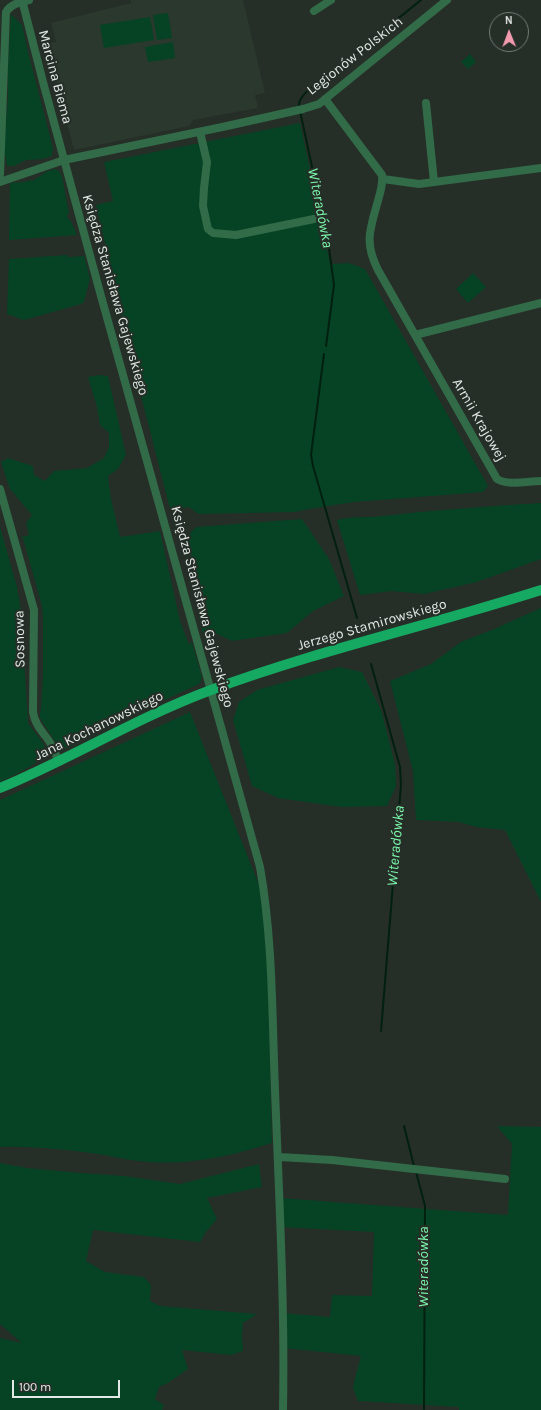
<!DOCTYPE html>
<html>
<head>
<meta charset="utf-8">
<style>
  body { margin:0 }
  #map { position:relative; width:541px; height:1410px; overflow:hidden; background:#262e28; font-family:Karla,sans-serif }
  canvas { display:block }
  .north { position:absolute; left:489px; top:12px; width:40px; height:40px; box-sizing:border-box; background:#262e28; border:1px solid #727974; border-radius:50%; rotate:359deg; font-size:11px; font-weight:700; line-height:16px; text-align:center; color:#e3e9e5 }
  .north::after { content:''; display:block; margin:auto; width:14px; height:18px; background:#f29aae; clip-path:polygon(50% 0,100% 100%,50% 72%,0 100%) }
  .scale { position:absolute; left:12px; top:1380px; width:108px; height:18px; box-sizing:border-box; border:2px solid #e3e9e5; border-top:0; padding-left:5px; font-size:12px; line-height:14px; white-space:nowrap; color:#e3e9e5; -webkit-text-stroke:3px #262e28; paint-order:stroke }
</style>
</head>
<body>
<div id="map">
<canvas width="541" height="1410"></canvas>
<div class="north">N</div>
<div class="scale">100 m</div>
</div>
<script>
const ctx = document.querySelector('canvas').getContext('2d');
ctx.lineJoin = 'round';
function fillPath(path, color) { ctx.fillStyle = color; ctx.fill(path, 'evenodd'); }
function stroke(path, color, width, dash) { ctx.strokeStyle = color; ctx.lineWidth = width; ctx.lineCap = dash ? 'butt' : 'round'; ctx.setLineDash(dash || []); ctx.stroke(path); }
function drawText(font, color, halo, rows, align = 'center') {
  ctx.font = font + ' Karla,sans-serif'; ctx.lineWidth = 4; ctx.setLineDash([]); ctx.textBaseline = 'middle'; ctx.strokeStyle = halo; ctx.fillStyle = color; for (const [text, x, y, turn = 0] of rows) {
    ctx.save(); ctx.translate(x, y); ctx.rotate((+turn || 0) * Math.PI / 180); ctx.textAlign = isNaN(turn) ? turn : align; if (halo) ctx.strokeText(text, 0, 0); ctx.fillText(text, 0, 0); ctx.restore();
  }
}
fillPath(new Path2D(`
  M131,0h112l22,93 -10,2 3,13 -65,12 -4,6 -115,24 -28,-106 10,-2 -5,-19 80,-20z`), '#2a382e');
fillPath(new Path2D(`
  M168,13l4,25 -15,2 -4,-25z
  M11,14l11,11 7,31 24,92 -1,8 -9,3 -17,1 -12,6h-7l-3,-18 4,-51v-34z
  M150,17l4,23 -50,8 -4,-23z
  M173,42l2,16 -27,4 -3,-15z
  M470,54l6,8 -8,7 -7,-7z
  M300,123l30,141 19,-1 16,6 123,217 -5,6 -129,10 -45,7 -14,3 -97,2 -9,-7 -19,2 -55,-215 -4,-26 -15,-63 17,-4 -9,-39z
  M54,169l5,2 3,5 7,38 -2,1 1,5 2,-1 7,16 -68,5 1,-57 14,-1 7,-2 1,1 16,-10z
  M67,255l1,2 16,-1 6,22 -6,24 -3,2 -57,16 -17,-6 2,-55z
  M473,273l13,14 -18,16 -12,-14z
  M99,375l9,1 18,79 -8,14 -10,7 3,23 9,38 40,-6 20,90 9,24 3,-3 10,35 -2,6 -3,2 -100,46 -36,20 -21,-33v-5l1,-4 2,-35v-54l-1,-14 -19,-68h-4l10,-3 -3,-12 6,-8 -22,-26 -9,-27 7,-4 25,8 1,9 11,6 9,-10 33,-3 17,-10 5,-11v-14l-9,-8 -3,-18 -9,-30z
  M541,503v56l-64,23 -53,12 -32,-3 -32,4 -23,-75c15,-4 30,-2 45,-4 53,-6 106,-10 159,-13z
  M302,519l27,40 15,37 -31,15 -26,22 -55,8 -17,-8 -7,9h-3l-12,-48 2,-25 -9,-31 10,-11z
  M0,527l17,60 4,24 7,112 15,20 4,9c-6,11 -35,24 -47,30z
  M541,608v294l-36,-72 -29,-3 -17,-5 -43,-2 -3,-49 -23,-90 41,-17 30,-22 33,-13z
  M339,667l23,5 19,38 14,54 1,22 -9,20 -46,1 -63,-9 -26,-12 -19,-66 6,-18 18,-12z
  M190,712l73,183 4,49 5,199c-41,13 -79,22 -123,19 -15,-1 -30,-4 -45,-7 -35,-5 -69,-9 -104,-8v-347z
  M497,1126l44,1v283h-82v-3l-101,-6 -5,-13 2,-10 6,-22 -77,-8 -1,-35 47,4 2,-22 40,1 2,-64 -93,-5 -1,-29 228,17 4,-71z
  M0,1163l27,5 54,5 43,3 56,8 79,-20 3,23 -55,11 10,21 -12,14 -5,9 -107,-12 -7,31 19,11 39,5 7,8 -1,16 10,5 97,8 -14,9 -1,12 1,16 -12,4 -49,-5 6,19 -20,14 -9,4 -4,12 9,6 -2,5h-162v-72l22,5 -22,-19z`), '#064324');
stroke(new Path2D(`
  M327,76l94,-76
  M299,107c-1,-12 14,-20 22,-26
  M300,111l28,130 6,44 -8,61
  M324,354l-13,101 2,11 44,152
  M371,664l29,103 1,18 -20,246
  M404,1126l10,40
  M416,1172l9,34 -1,204`), '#02200f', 2);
stroke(new Path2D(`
  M22,0l21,82 58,214 159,571c13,74 12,148 15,223 4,107 10,213 8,320
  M314,11l17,-11
  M325,99l57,76c1,8 -1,15 -3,22 -8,30 -16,44 -1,73l119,209c11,7 31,2 44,2
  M426,103l8,79
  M200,132l7,30 -3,26 -1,18 5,23 5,4 23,2 78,-16
  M0,174l6,-162c5,-8 14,-10 23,-12
  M383,179l36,5 122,-16
  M0,182l64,-22 163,-34 76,-17 16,-5 128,-104
  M415,335l126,-32
  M0,489l34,121 -1,102c2,13 9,19 16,29 4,6 7,14 10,21
  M279,1157l53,3 173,19`), '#326b48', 8);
stroke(new Path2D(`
  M0,788c72,-30 138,-71 211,-98 108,-40 221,-65 330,-100`), '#15a962', 10);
drawText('14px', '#e3e9e5', '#262e28', [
  ["Legionów Polskich",355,56,-38],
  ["Marcina Biema",55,77,75],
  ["Księdza Stanisława Gajewskiego",115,295,74],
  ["Armii Krajowej",479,420,60],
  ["Księdza Stanisława Gajewskiego",202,607,75],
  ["Jerzego Stamirowskiego",372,625,-16],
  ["Sosnowa",20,639,-91],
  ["Jana Kochanowskiego",99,726,-26]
]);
drawText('italic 15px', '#7bf6ab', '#262e28', [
  ["Witeradówka",320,208,79],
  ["Witeradówka",396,846,-85],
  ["Witeradówka",424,1267,-90]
]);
</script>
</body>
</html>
